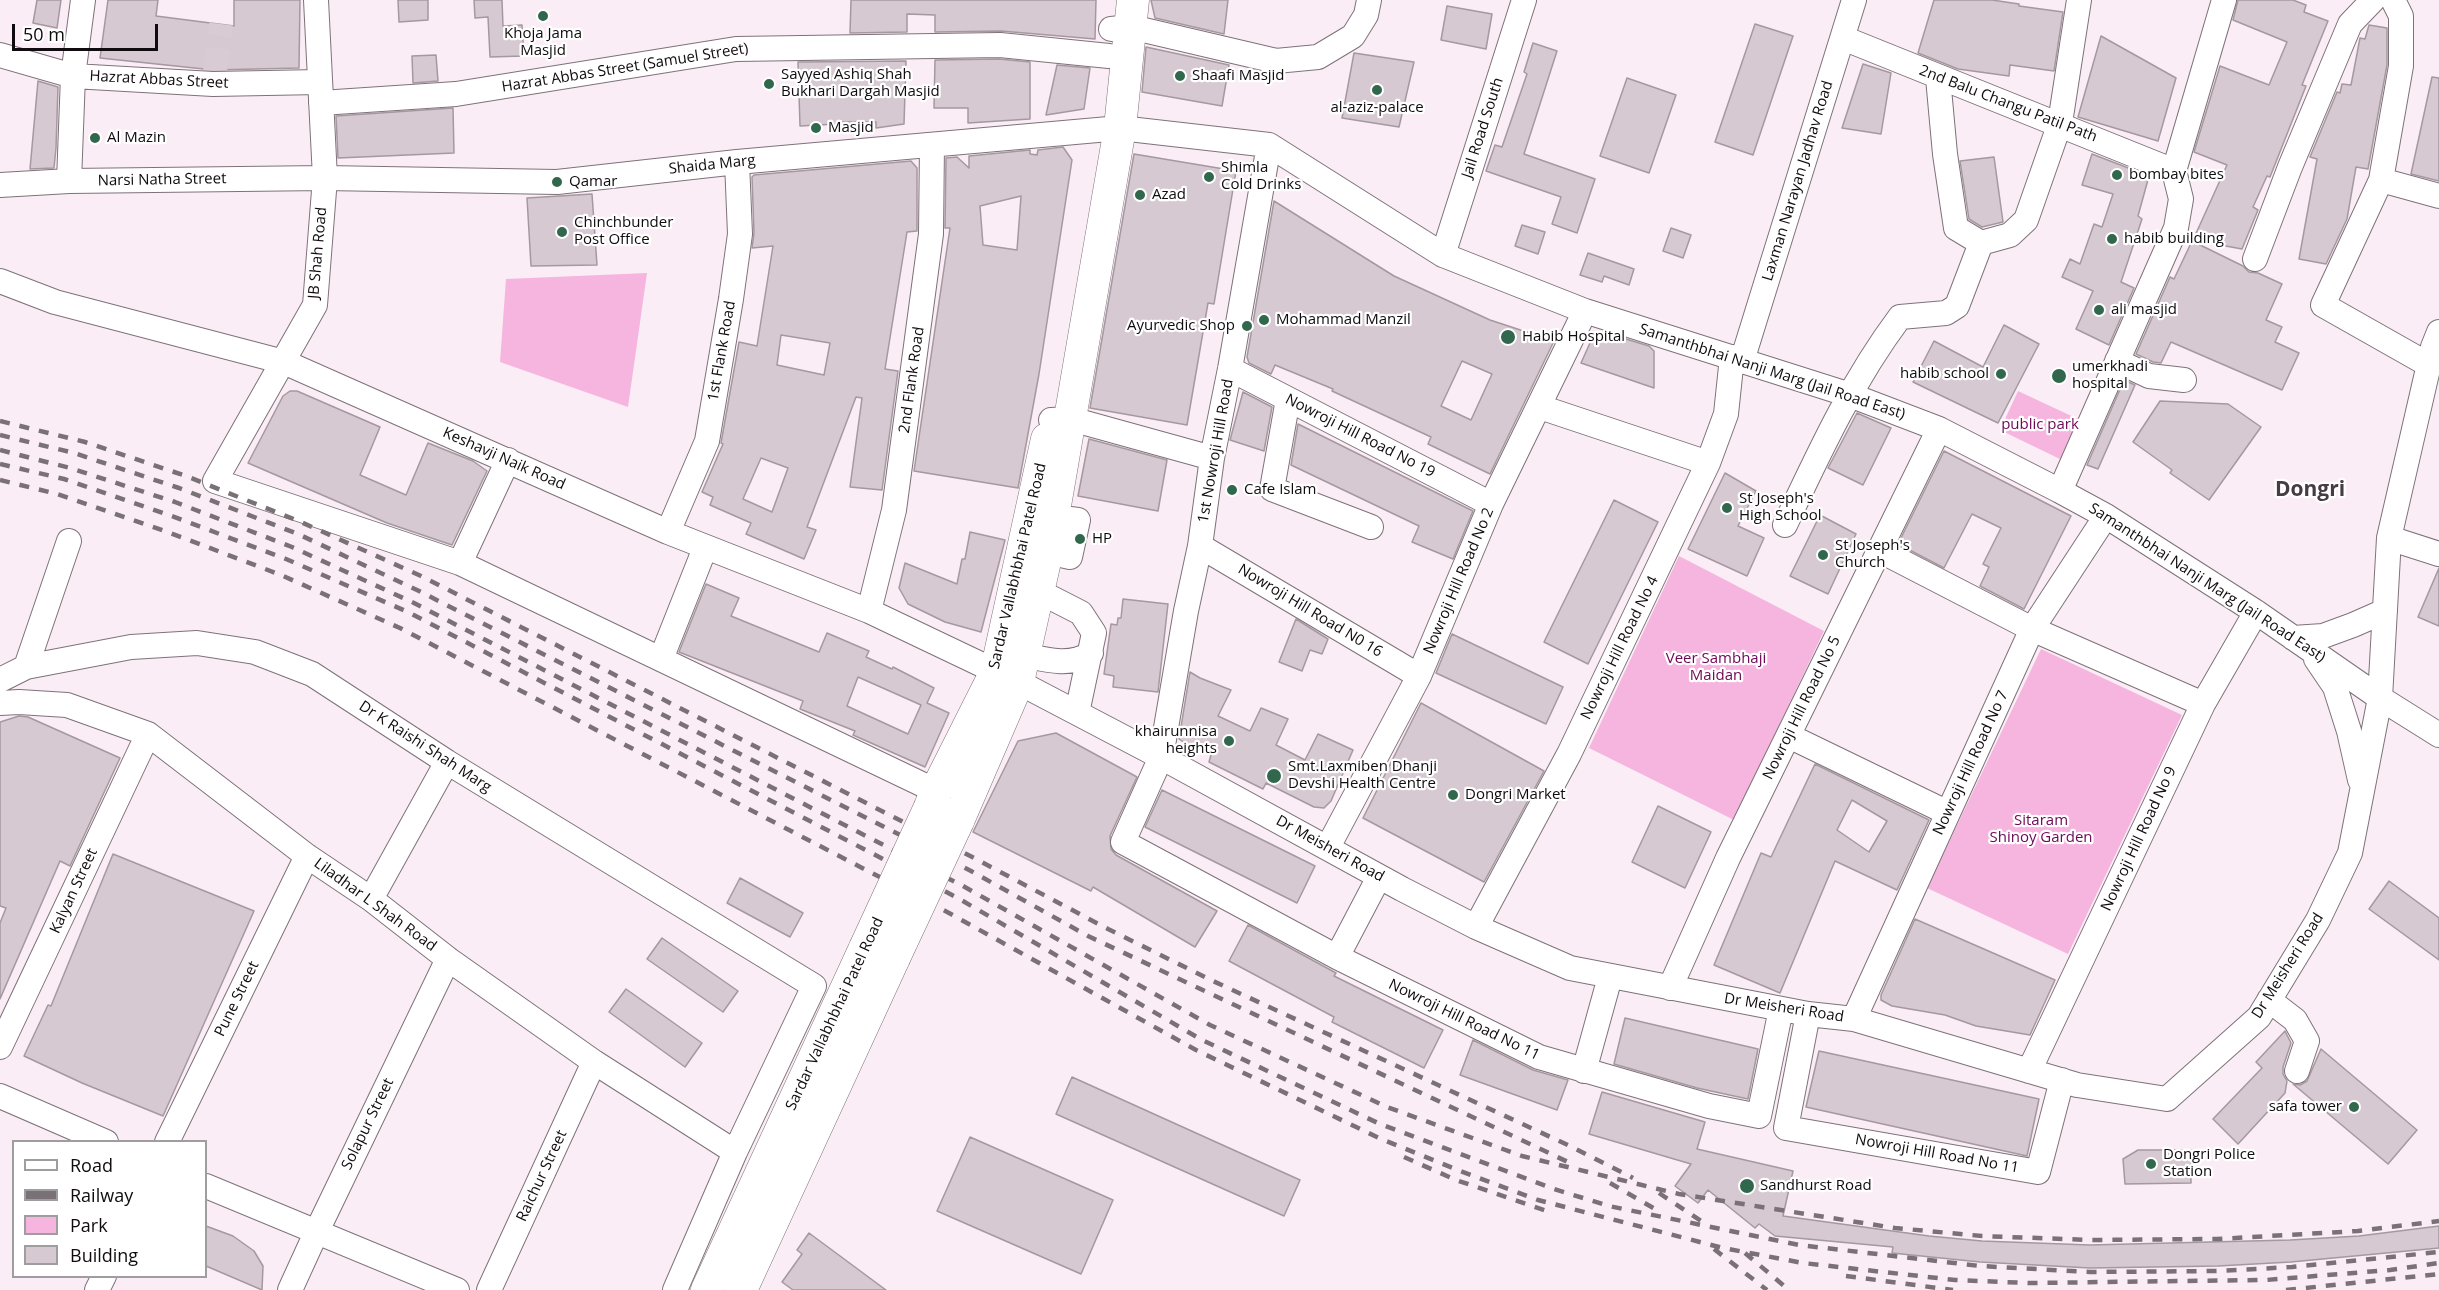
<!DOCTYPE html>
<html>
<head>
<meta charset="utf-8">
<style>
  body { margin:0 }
  #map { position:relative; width:2439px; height:1290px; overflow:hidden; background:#fbedf6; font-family:"Open Sans",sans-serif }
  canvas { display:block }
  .legend { position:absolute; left:12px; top:1140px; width:195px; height:138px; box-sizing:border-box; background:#fff; border:2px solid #9f9d9f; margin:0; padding:8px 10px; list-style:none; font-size:18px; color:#0f0b0e }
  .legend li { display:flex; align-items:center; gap:12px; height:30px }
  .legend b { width:30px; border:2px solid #9f9d9f }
  .scale { position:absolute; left:12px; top:24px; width:146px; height:27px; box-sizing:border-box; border:3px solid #0f0b0e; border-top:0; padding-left:8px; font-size:18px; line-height:21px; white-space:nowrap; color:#0f0b0e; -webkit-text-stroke:4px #fff; paint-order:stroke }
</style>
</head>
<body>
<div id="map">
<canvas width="2439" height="1290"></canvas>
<ul class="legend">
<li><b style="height:8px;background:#fff"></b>Road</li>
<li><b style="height:8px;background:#797176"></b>Railway</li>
<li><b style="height:16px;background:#f6b5df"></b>Park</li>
<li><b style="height:16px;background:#d6c9d1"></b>Building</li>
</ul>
<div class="scale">50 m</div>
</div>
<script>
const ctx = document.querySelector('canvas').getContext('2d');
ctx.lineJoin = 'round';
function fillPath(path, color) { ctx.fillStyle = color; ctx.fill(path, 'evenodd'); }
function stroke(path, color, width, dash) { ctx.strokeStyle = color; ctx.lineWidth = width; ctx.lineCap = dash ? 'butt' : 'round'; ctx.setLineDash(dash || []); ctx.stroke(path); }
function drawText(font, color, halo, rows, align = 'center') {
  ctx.font = font + ' "Open Sans",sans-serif'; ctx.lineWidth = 4.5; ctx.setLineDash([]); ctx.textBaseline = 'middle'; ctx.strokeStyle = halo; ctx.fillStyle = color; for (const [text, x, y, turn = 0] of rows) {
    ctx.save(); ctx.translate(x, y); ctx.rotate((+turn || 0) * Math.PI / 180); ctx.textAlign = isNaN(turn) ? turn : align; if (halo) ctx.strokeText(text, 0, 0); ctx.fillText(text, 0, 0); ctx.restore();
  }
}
fillPath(new Path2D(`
  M647,273l-19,134 -128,-45 6,-83z
  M2018,391l62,29 -18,40 -62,-30z
  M1679,556l145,75 -90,189 -145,-72z
  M2041,649l141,66 -114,239 -141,-66z`), '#f6b5df');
const building = new Path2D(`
  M37,0h24l-4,28 -24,-5z
  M108,0h50l-2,16 78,10v-26h66l-1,68 -86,2 -113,-12z
  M398,0h30v20l-29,2z
  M474,0h28l1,26 19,-1 2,31 -34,1 -2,-40 -13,1z
  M851,0h245l-1,39 -94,-8 -66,1v-17l-28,-1v18l-57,1z
  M1151,0h77l-4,34 -69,-16z
  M1934,0h58l27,4v2l44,6 -9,59 -44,-6 -1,11 -51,-7 -40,-16z
  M2238,0h55l13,5 -2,7 24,9 -26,64 4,1 -36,91 -3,-1 -14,31 5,3 -16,39 -49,-9 34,-75 -33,-13 26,-86 49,19 18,-43 -54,-22z
  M1447,6l45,8 -6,35 -45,-9z
  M1755,24l38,12 -40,119 -38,-13z
  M2369,25l18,3v37l-19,104 -12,-2 -9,52 -21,45 -27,-5 18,-100 -7,-2 27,-65 3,1 2,-9 9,1 9,-47 5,1z
  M2101,36l75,42 -18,63 -80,-24z
  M1533,43l24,8 -33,103 71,25 -18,54 -25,-9 9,-27 -75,-26 9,-26 7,2 25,-73 -3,-2z
  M1146,47l83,18 -7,41 -80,-14z
  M1354,53l60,9 -15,65 -57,-9z
  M436,55l2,26 -25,2 -1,-27z
  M999,59l31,3v57l-62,4v-15h-34l1,-48z
  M906,61l-2,63 -28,4v-6h-39v2l-37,2 -2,-64z
  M1863,64l28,9 -10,61 -39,-6z
  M1057,65l33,3 -6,41 -38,6z
  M2432,77l7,1v103l-28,-7z
  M1627,78l49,17 -27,78 -49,-17z
  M38,81l20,6 -2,61 -2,20 -24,1z
  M453,108l1,45 -116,5 -2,-42z
  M1063,147l9,13 -33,214 -21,114 -104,-17 36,-243h-5l1,-70 11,-1 12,11v-12l61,-6v4l7,1 1,-5zM1021,196l-4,54 -34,-5 -3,-39z
  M1134,154l102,17 -22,133 -6,-1 -21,122 -97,-17z
  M2092,154l57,22 -11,40 4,3 -21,63 13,6 -25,57 -33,-16 17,-38 -31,-14 8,-18 10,5 14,-40 8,3 11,-33 -31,-9z
  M1994,157l9,65 -21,5 -13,-8 -9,-58z
  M911,161l6,7v63l-10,1 -22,137 13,2 -16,119 -32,-3 12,-89 -6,-1 -49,130 9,3 -12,29 -58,-25 5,-11 -41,-18 3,-8 -11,-5 21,-48 -2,-1 18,-101 18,4 16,-100 -21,2 2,-15 -2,-56 2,-2zM781,335l49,8 -6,32 -47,-10zM761,458l27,10 -16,44 -29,-13z
  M592,194l5,71 -66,1 -4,-68z
  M1274,201l120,75 96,44 64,21 -64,133 -62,-30 3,-7 -99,-46 1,-2 -58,-24 -4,9 -22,-11 -2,-6zM1462,361l30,13 -21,46 -30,-14z
  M1522,225l23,7 -7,22 -23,-8z
  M1671,228l20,7 -8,23 -20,-7z
  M2192,241l51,25 6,6 9,1 24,11 -16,36 16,7 -7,15 24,11 -17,37 -111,-48 -10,21 -8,-1 -17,-8 34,-77 4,2z
  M1588,253l46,16 -5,16 -25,-9 -2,6 -22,-7z
  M2004,325l35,19 -41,79 -85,-41 21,-41 49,26z
  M1606,333l43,13 5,5v37l-73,-25 13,-29z
  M2124,380l11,5 -37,84 -11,-4z
  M290,391h7l83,36 -20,48 46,20 22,-52 45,18 14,10 -35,74 -65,-22 -139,-60 35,-67z
  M1243,392l29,15 -8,44 -34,-11z
  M2160,401l68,3 33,23 -52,73 -39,-27 2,-3 -39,-28z
  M1857,413l34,15 -28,57 -35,-17z
  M1298,424l175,87 -20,48 -41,-17 7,-16 -128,-61z
  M1089,439l78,21 -9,51 -80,-15z
  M1944,451l127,65 -47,93 -44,-23 9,-19 -6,-3 18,-36 -29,-14 -28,54 -46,-24z
  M1725,473l31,18 -18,35 26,12 -17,38 -59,-27z
  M1614,500l44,22 -70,142 -44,-22z
  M1820,515l36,19 -28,60 -38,-18z
  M970,532l35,8 -24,92 -36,-10 -37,-18 -9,-16 6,-25 52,21 5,-25h3z
  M2439,568v58l-21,-9z
  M706,584l33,14 -8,18 88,36 8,-19 42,18 -3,6 26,12 1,-2 41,21 -7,15 22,10 -24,54 -72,-32 2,-4 -55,-22 3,-8 -124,-49zM858,677l63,28 -13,29 -61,-28z
  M1123,599l45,5 -10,88 -45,-5 1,-11 -10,-2 7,-50 6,1 1,-7h3z
  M1296,619l32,20 -6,15 -12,-4 -8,21 -23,-9z
  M1452,634l111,53 -17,37 -110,-51z
  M1190,672l10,6 31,12 -13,26 32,15 11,-23 27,11 -12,26 29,15 13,-26 35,16 -22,51 -7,7 -10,-1 -48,-24 -3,6 -54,-27 2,-7 -19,-7 -13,-9z
  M1421,703l123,68 -60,111 -121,-64z
  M19,716l9,1 92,41 -50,108 -10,-5 -60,138v-76l6,-15 -6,-2v-184z
  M1056,733l81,44 -27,59 1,13 5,6 101,56 -22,36 -102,-60 -2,4 -118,-59 45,-91z
  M1815,764l114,56 -32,70 -62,-29 -55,132 -66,-28 47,-112 10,4zM1852,800l35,21 -18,31 -32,-22z
  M1162,790l153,76 -18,37 -152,-76z
  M1658,806l53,26 -26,56 -53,-26z
  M113,854l141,57 -91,205 -81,-33 -58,-27 24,-51 3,1z
  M740,878l63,35 -13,24 -63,-34z
  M2389,881l50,37v42l-70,-51z
  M1915,919l140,61 -25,55 -54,-9 -31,-11 -53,-9 -11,-6v-5z
  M1248,925l88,48 -2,3 109,54 -19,38 -92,-46 2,-5 -105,-56z
  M662,938l76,53 -15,21 -76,-53z
  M626,989l76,54 -17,24 -76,-55z
  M1625,1018l133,31 -10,50 -51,-11 -83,-24z
  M2285,1031l6,12 -8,24v7l4,7 -2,12 -47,51 -25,-25 49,-51 -6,-6z
  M1473,1040l60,30 35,10 -11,30 -97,-35z
  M2321,1049l96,81 -29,34 -95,-80 7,1 7,-4z
  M1819,1051l220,48 -12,57 -221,-49z
  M1072,1077l228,103 -16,36 -228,-102z
  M1602,1092l103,30 -8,27 96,22 -10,45 146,20 53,5 108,4 200,-5 69,-4 80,-10v22l-148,14 -73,4 -128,2 -110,-6 -88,-9 1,-6 -118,-11 -16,-12 -4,4 -47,-38 -10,13 -23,-17 16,-22 -102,-30z
  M970,1137l143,63 -32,74 -144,-63z
  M2138,1150h53v33l-66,1 -2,-25z
  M206,1226l27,10 21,15 9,15 -1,24 -56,-24z
  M809,1233l77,57h-93l-11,-8 20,-28 -5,-4z`);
fillPath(building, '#d6c9d1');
stroke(building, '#a598a0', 1.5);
stroke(new Path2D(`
  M215,72l6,-48`), '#d8cbd3', 24, [24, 12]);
const minor = new Path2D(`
  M316,0l9,178 -10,127 -100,176 245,82 476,228
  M2393,0l8,16v50l-20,114 -58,125 106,60
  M1111,29l20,-2 145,34 42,-4 35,-21 13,-21 3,-15
  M1843,38l331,133
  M0,55l73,21 140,8 107,-2
  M1938,78l7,76 11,74 25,15
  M321,103l135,-9 280,-45 264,-4 109,11
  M1269,145l-39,224 -18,89 -12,88 -14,65 -25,146 -38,85 214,115 202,100 170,49 50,10 22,-107
  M2381,180l58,16
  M69,181l4,-105 10,-76
  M0,185l69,-4 256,-3 232,4 180,-20 383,-34 149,17 174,110 142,56 265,84 89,34 121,62 46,25 150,96 124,86 59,37
  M1443,255l81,-255
  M2255,259l35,-92 60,-143 23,-24
  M0,281l55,21 229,60 384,170 201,79 149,71 143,75 241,132 74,38 94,41 238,46 46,5 223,66 90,14 92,-82 59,-97 32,-67 30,-155 9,-160 44,-191 6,-15
  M1742,361l112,-361
  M2117,361l32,15 35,4
  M1230,369l261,135
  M1288,399l-16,90 99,38
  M1540,407l168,56
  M1051,420l20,-1 141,39
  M2060,491l116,-263 5,-29 -7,-28 50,-171
  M1785,525c34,-72 67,-144 115,-208l46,-4 11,-7 24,-63 29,-8 16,-15 34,-97 19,-123
  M668,532l39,-91 24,-142 9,-65 -3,-72
  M2389,538l50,16
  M1200,546l219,130
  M1881,551l151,78 171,75
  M1047,552l23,5 8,-37 -24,-3
  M460,563l48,-103
  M1038,591l43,22 13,20 -17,80
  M869,611l25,-101 37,-276 1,-89
  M2293,638l30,-2 30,-11 32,-14
  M1024,655c22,5 47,12 67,-2
  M661,659l44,-111
  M2316,659l19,28 14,44 11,49
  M26,667l43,-126
  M0,680l26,-13 105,-20 66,-4 58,9 57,22 135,88 367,224 -79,166 -60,138
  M0,703l19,-1 48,3 81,29 159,122 64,43 77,60 146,103 141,90
  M1789,736l159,77
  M1328,847l91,-171 72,-172 94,-193
  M371,899l76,-137
  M1476,927l93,-173 139,-291 18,-49 6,-57
  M1337,957l42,-80
  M1670,988l58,-130 211,-429
  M2269,1000l26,20 12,21 -10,30
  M1808,1014l-22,114 252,44 24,-92
  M1854,1019l178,-390 74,-113
  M0,1047l148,-313
  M1584,1071l26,-94
  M2029,1071l174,-367 53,-92
  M0,1096l106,46
  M167,1142l140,-286
  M206,1186l251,104
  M97,1290l7,-14
  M290,1290l26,-57 132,-274
  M489,1290l105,-228`);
const major = new Path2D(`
  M930,807l6,-16 60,-119 51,-233
  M958,821l60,-139 29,-130 73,-424 13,-128
  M707,1290l158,-342
  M741,1290l153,-332`);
stroke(minor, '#7e7279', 26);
stroke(major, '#7e7279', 33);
stroke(minor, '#fff', 24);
stroke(major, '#fff', 32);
stroke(new Path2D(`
  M0,421l85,21 101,34 115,46 120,54 553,282 134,71 105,52 357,165 63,32
  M0,435l74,18 105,35 119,46 119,56 554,281 117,65 480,226
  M0,450l70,18 105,34 117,45 122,56 549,283 247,139 177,82 135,49 157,38 216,34 87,8 108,4 127,-1 141,-8 81,-10
  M0,464l64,15 105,36 117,44 122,53 548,285 246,143 178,84 174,65 55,17 190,39 181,21 110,6 128,-1 74,-4 147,-15
  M0,480l57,14 108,37 116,44 119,53 549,285 247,137 183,88 81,33 78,29 185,48 80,15 152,17 73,3 238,-3 124,-10 49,-7
  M1404,1157l52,23 94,32
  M1610,1183l52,30
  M1659,1193l45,30
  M1714,1249l53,41
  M1745,1253l44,37
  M1846,1276l107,14
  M2286,1290l153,-16`), '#797176', 4.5, [10, 10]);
const majorBridge = new Path2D(`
  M865,948l65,-141
  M894,958l64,-137`);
stroke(majorBridge, '#7e7279', 33, []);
stroke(majorBridge, '#fff', 32);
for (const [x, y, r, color] of [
  [543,16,6,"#31674c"],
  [1180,76,6,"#31674c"],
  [769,84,6,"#31674c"],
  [1377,90,6,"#31674c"],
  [816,128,6,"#31674c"],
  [95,138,6,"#31674c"],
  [2117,175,6,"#31674c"],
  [1209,177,6,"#31674c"],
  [557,182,6,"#31674c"],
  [1140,195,6,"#31674c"],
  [562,232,6,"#31674c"],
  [2112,239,6,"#31674c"],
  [2099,310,6,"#31674c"],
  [1264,320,6,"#31674c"],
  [1247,326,6,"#31674c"],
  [1508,337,8,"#31674c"],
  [2001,374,6,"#31674c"],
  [2059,376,8,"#31674c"],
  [1232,490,6,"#31674c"],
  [1727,508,6,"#31674c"],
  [1080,539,6,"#31674c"],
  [1823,555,6,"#31674c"],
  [1229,741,6,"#31674c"],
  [1274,776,8,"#31674c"],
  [1453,795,6,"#31674c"],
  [2354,1107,6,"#31674c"],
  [2151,1164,6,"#31674c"],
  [1747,1186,8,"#31674c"]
]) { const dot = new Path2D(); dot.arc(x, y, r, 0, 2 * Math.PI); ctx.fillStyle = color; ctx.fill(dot); stroke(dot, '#fff', 2); }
drawText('15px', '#0f0b0e', '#fff', [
  ["Khoja Jama",543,34,"center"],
  ["Masjid",543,51,"center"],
  ["Sayyed Ashiq Shah",781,75],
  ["Bukhari Dargah Masjid",781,92],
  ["Shaafi Masjid",1192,76],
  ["al-aziz-palace",1377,108,"center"],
  ["Masjid",828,128],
  ["Al Mazin",107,138],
  ["Shimla",1221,168],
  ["Cold Drinks",1221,185],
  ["bombay bites",2129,175],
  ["Qamar",569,182],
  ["Azad",1152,195],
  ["Chinchbunder",574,223],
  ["Post Office",574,240],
  ["habib building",2124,239],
  ["ali masjid",2111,310],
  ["Mohammad Manzil",1276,320],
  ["Ayurvedic Shop",1235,326,"right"],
  ["Habib Hospital",1522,337],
  ["umerkhadi",2072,367],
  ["hospital",2072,384],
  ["habib school",1989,374,"right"],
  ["Cafe Islam",1244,490],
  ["St Joseph's",1739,499],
  ["High School",1739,516],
  ["HP",1092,539],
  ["St Joseph's",1835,546],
  ["Church",1835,563],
  ["khairunnisa",1217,732,"right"],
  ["heights",1217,749,"right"],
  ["Smt.Laxmiben Dhanji",1288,767],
  ["Devshi Health Centre",1288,784],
  ["Dongri Market",1465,795],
  ["safa tower",2342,1107,"right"],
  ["Dongri Police",2163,1155],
  ["Station",2163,1172],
  ["Sandhurst Road",1760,1186]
], 'left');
drawText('15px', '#0f0b0e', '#fff', [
  ["Hazrat Abbas Street (Samuel Street)",625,68,-9],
  ["Hazrat Abbas Street",159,80,3],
  ["2nd Balu Changu Patil Path",2008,104,21],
  ["Jail Road South",1483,128,-72],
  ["Shaida Marg",712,165,-6],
  ["Narsi Natha Street",162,180,-1],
  ["Laxman Narayan Jadhav Road",1798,181,-73],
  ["JB Shah Road",318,253,-85],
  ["1st Flank Road",722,351,-80],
  ["Samanthbhai Nanji Marg (Jail Road East)",1772,372,18],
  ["2nd Flank Road",912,380,-82],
  ["Nowroji Hill Road No 19",1360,436,27],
  ["1st Nowroji Hill Road",1216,451,-80],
  ["Keshavji Naik Road",504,459,24],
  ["Sardar Vallabhbhai Patel Road",1018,566,-77],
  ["Nowroji Hill Road No 2",1459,581,-67],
  ["Samanthbhai Nanji Marg (Jail Road East)",2207,583,33],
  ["Nowroji Hill Road N0 16",1310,611,31],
  ["Nowroji Hill Road No 4",1620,648,-64],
  ["Nowroji Hill Road No 5",1802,708,-64],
  ["Dr K Raishi Shah Marg",425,747,33],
  ["Nowroji Hill Road No 7",1971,763,-65],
  ["Nowroji Hill Road No 9",2139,839,-65],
  ["Dr Meisheri Road",1330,849,29],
  ["Kalyan Street",74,891,-65],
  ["Liladhar L Shah Road",375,905,36],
  ["Dr Meisheri Road",2288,966,-58],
  ["Pune Street",237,999,-64],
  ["Dr Meisheri Road",1784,1008,9],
  ["Sardar Vallabhbhai Patel Road",835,1014,-65],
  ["Nowroji Hill Road No 11",1464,1020,26],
  ["Solapur Street",368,1124,-64],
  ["Nowroji Hill Road No 11",1937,1154,10],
  ["Raichur Street",542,1176,-65]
]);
drawText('15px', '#6d0756', '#fff', [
  ["public park",2040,425],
  ["Veer Sambhaji",1716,659],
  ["Maidan",1716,676],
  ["Sitaram",2041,821],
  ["Shinoy Garden",2041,838]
]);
drawText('bold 21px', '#473c43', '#fff', [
  ["Dongri",2310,490]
]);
</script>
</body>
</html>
